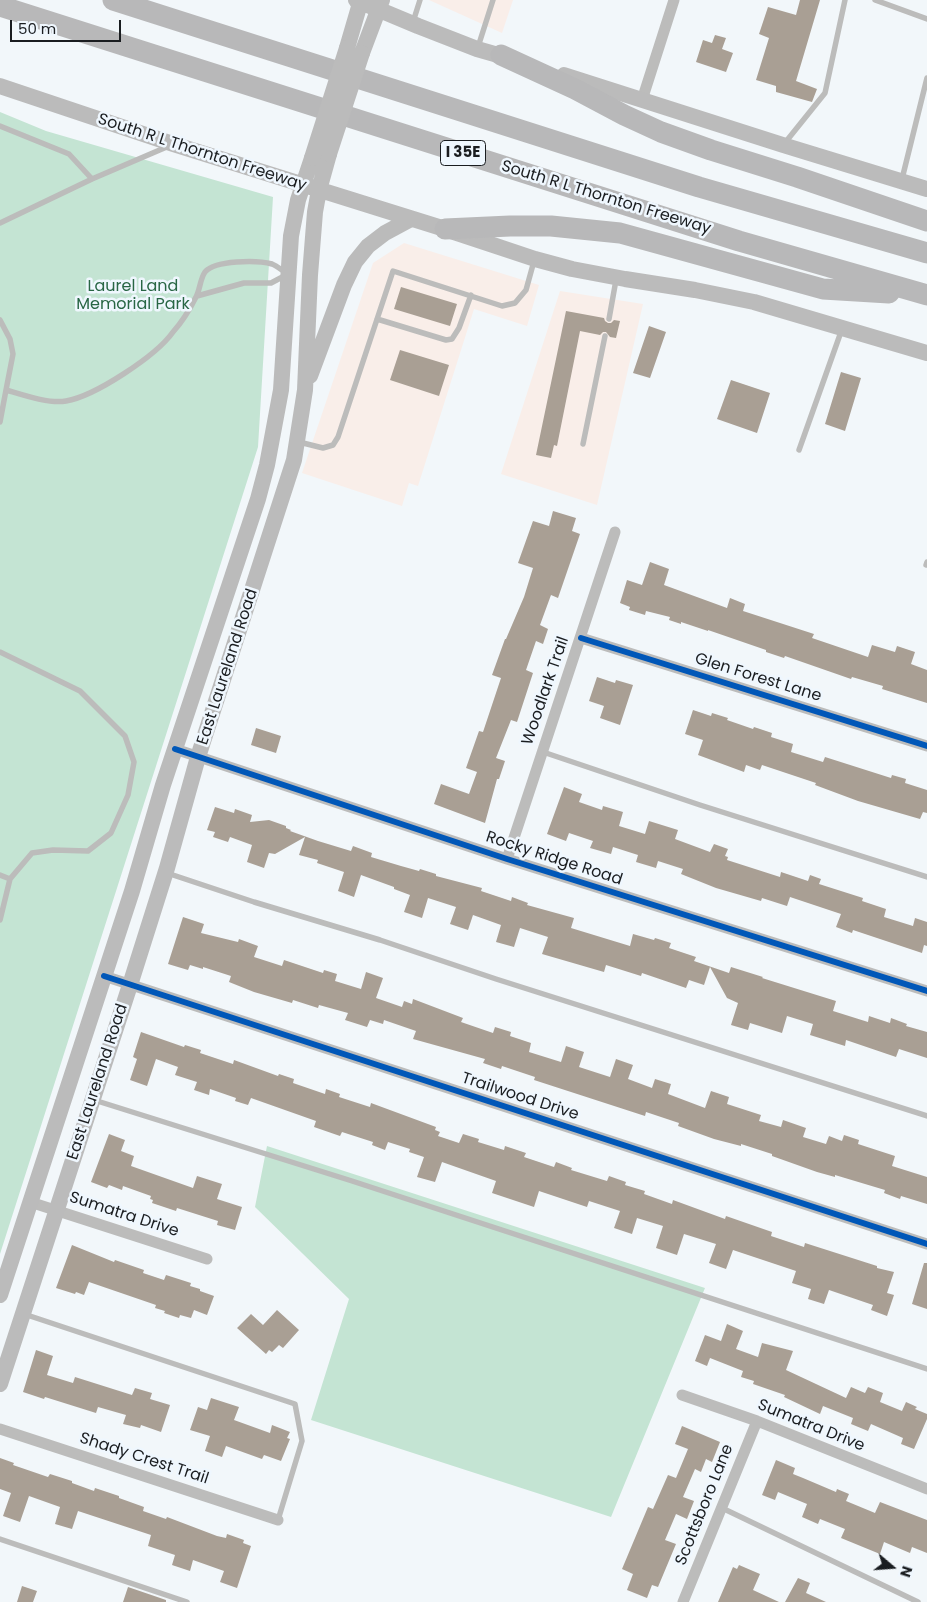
<!DOCTYPE html>
<html>
<head>
<meta charset="utf-8">
<style>
  body { margin:0 }
  #map { position:relative; width:927px; height:1602px; overflow:hidden; background:#f2f7fa; font-family:Poppins,sans-serif }
  canvas { display:block }
  .north { position:absolute; left:867px; top:1542px; width:50px; height:50px; -webkit-text-stroke:4px #eff7fe; paint-order:stroke; rotate:108deg; font-size:14px; font-weight:700; line-height:20px; text-align:center; color:#1a1d20 }
  .north::after { content:''; display:block; margin:auto; width:18px; height:22px; background:#1a1d20; clip-path:polygon(50% 0,100% 100%,50% 72%,0 100%) }
  .scale { position:absolute; left:10px; top:20px; width:111px; height:22px; box-sizing:border-box; border:2px solid #1a1d20; border-top:0; padding-left:6px; font-size:15px; line-height:18px; white-space:nowrap; color:#1a1d20; -webkit-text-stroke:4px #eff7fe; paint-order:stroke }
</style>
</head>
<body>
<div id="map">
<canvas width="927" height="1602"></canvas>
<div class="north">N</div>
<div class="scale">50 m</div>
</div>
<script>
const ctx = document.querySelector('canvas').getContext('2d');
ctx.lineJoin = 'round';
function fillPath(path, color) { ctx.fillStyle = color; ctx.fill(path, 'evenodd'); }
function stroke(path, color, width, dash) { ctx.strokeStyle = color; ctx.lineWidth = width; ctx.lineCap = dash ? 'butt' : 'round'; ctx.setLineDash(dash || []); ctx.stroke(path); }
function drawText(font, color, halo, rows, align = 'center') {
  ctx.font = font + ' Poppins,sans-serif'; ctx.lineWidth = 5; ctx.setLineDash([]); ctx.textBaseline = 'middle'; ctx.strokeStyle = halo; ctx.fillStyle = color; for (const [text, x, y, turn = 0] of rows) {
    ctx.save(); ctx.translate(x, y); ctx.rotate((+turn || 0) * Math.PI / 180); ctx.textAlign = isNaN(turn) ? turn : align; if (halo) ctx.strokeText(text, 0, 0); ctx.fillText(text, 0, 0); ctx.restore();
  }
}
fillPath(new Path2D(`
  M429,0h84l-11,33z
  M404,243l135,42 -12,41 -53,-17 -56,177 -9,-3 -7,23 -100,-33 71,-210z
  M560,291l83,13 -46,201 -96,-31z`), '#f9eee9');
fillPath(new Path2D(`
  M0,112l46,19 227,66 -15,250 -258,807z
  M267,1146l438,142 -94,229 -300,-97 38,-121 -94,-92z`), '#c4e4d3');
fillPath(new Path2D(`
  M800,0h20l-24,81 21,8 -5,13 -36,-10v-6l-20,-6 13,-42 -10,-4 9,-27 28,8z
  M715,35l11,3 -4,11 11,4 -7,19 -30,-10 7,-22 9,3z
  M401,287l56,17 -7,22 -56,-17z
  M566,311l38,7 1,3 3,2h3l3,-3 6,1 -4,17 -6,-1 -4,-5h-3l-3,3 -20,-4 -23,115 -3,-1 -3,13 -15,-3z
  M649,326l17,6 -16,46 -17,-5z
  M400,350l49,15 -10,31 -49,-16z
  M841,372l20,6 -16,53 -20,-7z
  M731,380l39,13 -13,40 -40,-14z
  M553,511l23,7 -4,13 8,3 -22,64 -7,-3 -11,30 8,4 -5,15 -7,-3 -10,29 7,3 -16,49 -6,-2 -15,38 9,3 -6,18h-2l-12,44 -51,-19 7,-20 28,10 8,-22 -11,-4 13,-37 4,1 18,-54 -9,-3 13,-36h1l18,-42 9,-29 -15,-5 15,-42 16,5z
  M650,562l19,7 -5,16 63,23 3,-10 15,6 -2,7 71,23 -2,4 56,19 4,-12 23,7 2,-6 18,6 -4,12 16,6v33l-45,-14 1,-3 -31,-9 -1,2 -66,-23 -1,2 -18,-6v-2l-58,-20v1l-27,-9v2l-12,-4 1,-3 -24,-6 -1,4 -16,-5 1,-3 -10,-4 7,-23 15,5z
  M597,677l18,6 1,-3 17,5 -13,40 -20,-7 4,-12 -15,-5z
  M693,710l18,6 1,-3 16,5 -1,2 26,9 1,-2 18,6 -1,4 22,7 -2,8 32,10 2,-5 66,21 1,-3 14,4 -1,4 22,7v23l-4,-1 -3,7 -62,-18 -43,-16 1,-2 -54,-18 -2,5 -14,-5 -2,7 -46,-17 5,-15 -18,-6z
  M256,728l25,8 -5,17 -25,-8z
  M564,787l18,7 -3,8 23,8 1,-4 20,6 -4,14 26,8 4,-13 29,9 -3,9 35,13 4,-8 14,5 -3,7 3,1 -1,3 53,17 1,-5 27,9 2,-6 11,4 -2,5 44,14 -1,3 24,8 -2,8 29,9 2,-8 12,4v24l-3,-1 -2,8 -69,-23 -1,3 -16,-6 5,-13 -51,-17 -3,9 -25,-8 -1,3 -45,-13 -35,-14 2,-5 -25,-8 -2,7 -20,-6 2,-7 -25,-8 -2,7 -21,-6 3,-7 -24,-8 -3,8 -19,-7z
  M215,807l19,6 1,-4 17,6 -2,7 19,-2 17,6v2l5,2 -1,1 28,10 33,10 2,-5 19,7 -1,4 30,9 18,5 1,-2 16,5v2l46,12 -1,3 30,10 1,-4 16,6 -1,2 47,13 -3,10 59,18 3,-12 21,6 1,-2 16,5 -2,5 27,9 -2,4 35,12 2,-6 32,10 -1,1 74,23 -3,10 35,11 1,-6 21,7 1,-5 16,6 -1,2 21,6v26l-28,-9 -3,8 -50,-17 -1,6 -35,-11 3,-11 -26,-8 -5,17 -32,-10 -2,7 -17,-5 7,-22 -11,-5 -17,-31 -6,18 -15,-5 -3,8 -44,-15 -1,3 -35,-11 -2,7 -62,-18 6,-17 -28,-9 -6,19 -18,-5 5,-17 -28,-10 -5,15 -18,-6 6,-17 -28,-9 -6,20 -18,-6 6,-17 -16,-6v-2l-33,-12 -7,22 -16,-6 6,-19 -27,-9 1,-3 -19,-5 6,-18 -30,17 -6,-1 -5,15 -17,-6 5,-17 -22,-8 -2,5 -15,-5 2,-5 -8,-2z
  M183,917l21,7 -3,9 37,9 1,-3 19,7 -4,11 28,9 2,-6 39,13 1,-3 13,4 -2,7 26,8 5,-17 17,6 -7,20 26,9 2,-6 8,3 1,-5 50,19 -2,4 32,11 2,-6 16,5 -1,4 21,7 -2,9 32,10 5,-16 18,6 -5,15 31,10 6,-18 17,6 -5,14 24,9 3,-9 16,5 -3,10 37,14 6,-17 18,6 -2,7 34,11 -2,6 22,6 2,-7 23,8 -3,9 23,7 3,-8 13,5 2,-6 15,5 -1,4 37,12 -3,10 35,11v27l-26,-8 -1,3 -16,-6 1,-3 -50,-15v2l-18,-5 -45,-16v-2l-31,-10v2l-27,-7 -36,-13 1,-3 -33,-11 -1,4 -111,-36 1,-3 -33,-11 -1,3 -18,-6 2,-4 -72,-20 3,-8 -32,-11 -1,4 -13,-4 -3,7 -22,-7 3,-7 -29,-8 -1,3 -25,-8 -1,3 -38,-11 -25,-10 2,-6 -28,-9v2l-13,-4 -2,5 -20,-6z
  M141,1032l43,15 1,-2 16,5 -1,3 33,11 1,-4 44,16 1,-2 15,5 -1,4 32,11 1,-5 14,5 -1,3 31,10 1,-4 65,24 -1,3 5,2 -2,4 21,7 4,-9 16,5 -1,3 26,8 1,-4 21,7 -2,4 30,10 2,-5 16,6 -1,2 36,11 2,-5 17,6 -1,3 20,6 -1,3 28,10 1,-4 52,19 1,-3 46,16 -1,4 33,11 1,-4 72,23v2l17,4 -7,21 7,2 -7,21 -16,-6 2,-5 -44,-15 -5,14 -16,-5 3,-10 -19,-6 4,-12 -63,-21 -7,19 -17,-6 7,-19 -32,-10 -7,21 -21,-7 7,-22 -26,-8 -5,16 -18,-6 6,-17 -31,-10 -2,6 -48,-16 -5,16 -42,-14 4,-12 -54,-19 -7,20 -18,-5 7,-20 -15,-5 1,-3 -22,-7 -3,8 -13,-5 1,-3 -31,-10 -2,4 -26,-9 2,-6 -65,-23 -3,7 -13,-4 1,-3 -26,-9 -1,6 -15,-5 3,-8 -22,-7 3,-8 -22,-8 -9,27 -17,-6 7,-21 -4,-2z
  M109,1134l16,6 -4,11 13,5 -3,10 62,22 4,-12 25,8 -5,15 25,8 -7,23 -18,-5 1,-4 -41,-13 -1,3 -24,-8 1,-3 -3,-1 1,-3 -28,-10 -1,4 -13,-5 -2,3 -16,-6z
  M72,1245l42,17 1,-2 29,10 -1,3 21,7 2,-5 25,8 -1,3 10,3v2l14,5 -7,19 -13,-5 -3,8 -11,-3 -1,3 -15,-5 1,-2 -10,-3 1,-3 -67,-23 -5,13 -8,-3 -1,2 -19,-6z
  M924,1263h3v46l-15,-5z
  M277,1310l22,20 -16,18 -4,-3 -7,7 -3,-2 -3,4 -29,-26 14,-14 12,11z
  M727,1324l16,7 -7,18 22,8 4,-14 31,8 -7,19 60,28 5,-11 14,6 3,-6 15,6 -3,9 22,9 4,-9 11,5 -2,2 12,5v5l-13,30 -13,-5 2,-6 -32,-14 -3,7 -17,-7 2,-6 -30,-12 -3,8 -36,-17 1,-2 -32,-11 1,-3 -13,-4 2,-6 -33,-13 -3,8 -12,-5 10,-26 16,6z
  M36,1350l17,6 -6,19 26,8 2,-6 57,18 3,-7 17,5 -2,6 20,6 -9,27 -20,-7 -1,3 -17,-4 3,-9 -28,-8 -2,6 -51,-16 -1,2 -21,-7z
  M211,1398l28,9 -5,13 36,13 2,-8 18,7 -3,6 3,1 -9,22 -17,-6 -2,4 -36,-13 -4,11 -17,-6 5,-15 -20,-6 8,-23 9,3z
  M682,1426l38,16 -8,20 -6,-3 -5,13 -6,-3 -12,28 11,4 -7,18 -11,-5 -11,26 11,4 -18,43 -6,-2 -5,13 -20,-8 6,-16 -11,-5 26,-62 5,2 15,-34 8,3 12,-29 -13,-5z
  M0,1458l14,5 -1,2 35,12 2,-3 22,7v2l22,8 1,-3 24,8v2l25,9 -1,4 23,8 1,-2 50,19 9,2 1,-4 17,6 -1,3 8,3 -14,42 -17,-6 4,-11 -31,-11 -3,11 -18,-6 3,-10 -27,-9 3,-11 -73,-24 -6,18 -17,-5 5,-17 -31,-11 -9,26 -17,-6 8,-23 -11,-4z
  M776,1460l19,8 -2,6 10,4 33,14 1,-3 12,5 -3,7 29,12 5,-11 47,18v33l-15,-6 -2,6 -26,-11 -4,12 -39,-16 4,-9 -25,-10 -2,5 -16,-7 5,-13 -29,-12 -3,8 -13,-5z
  M739,1565l21,9 -7,16 26,12h-61l15,-35 4,2z
  M798,1578l12,5 -4,10 20,9h-41z
  M22,1586l15,5 -4,11h-16z
  M128,1587l38,13v2h-43z`), '#a99f94');
stroke(new Path2D(`
  M875,0l52,19
  M413,22l7,-22
  M478,47l15,-47
  M0,126l69,28 23,25
  M784,144l41,-51 20,-93
  M902,179l25,-101
  M0,223l92,-44 77,-33
  M377,319l69,21 6,-1 7,-11 12,-33
  M609,319l7,-39
  M0,320l10,19 3,15 -7,36
  M0,422l6,-32c17,5 43,14 60,11 29,-5 90,-45 107,-69 9,-10 17,-23 23,-35 4,-7 4,-18 9,-25 10,-12 52,-12 67,-8 5,2 11,7 16,10l-17,9h-27l-47,13
  M299,442l24,6 10,-3 5,-8 55,-166 109,35 13,-3 11,-13 8,-29
  M583,444l22,-108
  M799,450l43,-121
  M926,565l1,-3
  M0,652l80,39 45,45 9,26 -6,33 -17,38 -23,18 -35,-1 -21,3 -22,26
  M543,752l157,53 227,72
  M167,873l87,29 126,38 116,39 431,137
  M0,875l10,4 -10,41
  M94,1100l258,81 575,188
  M24,1314l271,90 7,37 -24,79
  M722,1508l196,94
  M0,1539l187,63`), '#bcbcbb', 5.5);
stroke(new Path2D(`
  M642,100l32,-100
  M581,638l346,108
  M175,749l332,110 420,132
  M507,859l108,-327
  M104,976l823,268
  M30,1202l177,57
  M682,1395l75,26 170,68
  M0,1429l278,91
  M683,1602l74,-181`), '#bcbcbb', 11);
stroke(new Path2D(`
  M356,0l62,26 59,23 35,10
  M347,48l14,-48
  M362,53l20,-53
  M564,75l219,70 144,44
  M0,86l173,58 272,85 90,30 37,10 53,10 70,11 59,12 173,51
  M310,376l34,-91 11,-23 13,-16 17,-13 26,-14
  M0,1295l132,-404 31,-106 95,-286 9,-34 14,-75 10,-154 7,-36 14,-42
  M0,1384l130,-399 37,-117 31,-111 96,-297 11,-70 5,-115 5,-63 4,-22 10,-36`), '#bbb', 16);
stroke(new Path2D(`
  M113,0l586,187 228,66
  M0,6l739,235 188,54
  M501,55l74,34 49,26 37,17 50,18 86,27 130,44
  M445,229l65,-3h41l69,7 203,56 66,4`), '#b8b8b9', 21);
stroke(new Path2D(`
  M329,154l33,-101
  M312,158l35,-110`), '#bbb', 16);
stroke(new Path2D(`
  M581,638l346,108
  M175,749l332,110 420,132
  M104,976l823,268`), '#0057b8', 6);
for (const [x, y, w] of [
  [463,153,45]
]) { const box = new Path2D(); box.roundRect(x - w / 2, y - 12.5, w, 25, 4); ctx.fillStyle = '#eff7fe'; ctx.fill(box); stroke(box, '#1a1d20', 1); }
drawText('bold 15px', '#1a1d20', null, [
  ["I 35E",463,153]
]);
drawText('16px', '#1a1d20', '#eff7fe', [
  ["South R L Thornton Freeway",202,153,18],
  ["South R L Thornton Freeway",606,198,17],
  ["East Laureland Road",228,667,-72],
  ["Glen Forest Lane",758,678,17],
  ["Woodlark Trail",546,691,-71],
  ["Rocky Ridge Road",554,859,18],
  ["East Laureland Road",98,1082,-72],
  ["Trailwood Drive",520,1097,18],
  ["Sumatra Drive",124,1215,18],
  ["Sumatra Drive",811,1426,22],
  ["Shady Crest Trail",144,1459,18],
  ["Scottsboro Lane",705,1505,-68]
]);
drawText('16px', '#286644', '#eff7fe', [
  ["Laurel Land",133,287],
  ["Memorial Park",133,305]
]);
</script>
</body>
</html>
